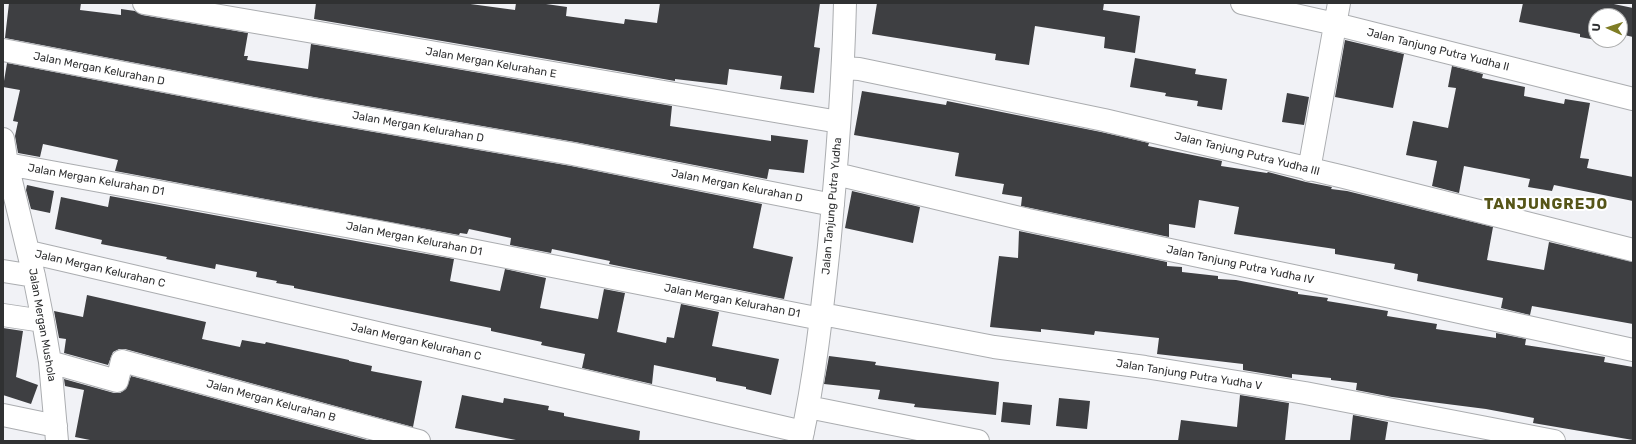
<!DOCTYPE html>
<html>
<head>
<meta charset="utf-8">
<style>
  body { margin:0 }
  #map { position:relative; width:1636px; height:444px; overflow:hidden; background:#f1f2f6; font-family:Rubik,sans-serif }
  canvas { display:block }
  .frame { position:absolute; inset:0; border:4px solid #303132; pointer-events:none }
  .north { position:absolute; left:1588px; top:8px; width:40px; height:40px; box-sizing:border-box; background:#fff; border:1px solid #acadad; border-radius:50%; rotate:273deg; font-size:11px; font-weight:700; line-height:16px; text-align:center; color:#303132 }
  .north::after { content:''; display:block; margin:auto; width:14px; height:18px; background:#7f7d25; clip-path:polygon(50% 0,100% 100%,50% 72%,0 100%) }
</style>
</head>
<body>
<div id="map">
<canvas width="1636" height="444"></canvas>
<div class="frame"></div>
<div class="north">U</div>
</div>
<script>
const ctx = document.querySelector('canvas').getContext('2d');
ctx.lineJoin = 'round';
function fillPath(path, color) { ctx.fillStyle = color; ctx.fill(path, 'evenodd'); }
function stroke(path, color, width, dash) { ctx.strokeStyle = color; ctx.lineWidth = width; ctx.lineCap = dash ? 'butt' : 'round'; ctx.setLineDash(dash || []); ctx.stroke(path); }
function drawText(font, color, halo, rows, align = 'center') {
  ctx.font = font + ' Rubik,sans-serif'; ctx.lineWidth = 4; ctx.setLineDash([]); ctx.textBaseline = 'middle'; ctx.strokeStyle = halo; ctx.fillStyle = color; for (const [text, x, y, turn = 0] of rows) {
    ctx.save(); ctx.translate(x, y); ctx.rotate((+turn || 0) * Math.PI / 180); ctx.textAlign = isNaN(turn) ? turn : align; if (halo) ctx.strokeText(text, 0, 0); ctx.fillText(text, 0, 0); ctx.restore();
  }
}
fillPath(new Path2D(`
  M9,3h72l-1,7 41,5v-6l14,2 7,4 106,18 -4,23h4l-1,4 61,9 3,-25 361,62 -2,20 101,15v-6l37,5 -4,33 -35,-4 -2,10 -192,-37 -261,-45 -309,-59z
  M316,3h147l52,7 1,-7h23l28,4 -1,9 58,8 1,-5 32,4 3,-20h160l-6,44 6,1 -6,45 -34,-4 2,-13 -53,-7 -2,16 -52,-6v2l-361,-62z
  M877,3h227l-1,7 37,6 -5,37 -31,-5 1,-11 -70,-11 -6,39 -34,-5 1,-6 -124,-20z
  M1523,3h86l24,5v29l-13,-3v-18h-24v24h10v2l-26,-5v-3l-61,-12z
  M1345,40l59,14 -11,54 -58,-11z
  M1135,58l61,11 -1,5 32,5 -5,31 -25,-4 1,-5 -33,-5 1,-3 -36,-6z
  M7,63l303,58 261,45 191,38 -9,44 40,9 -9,42 -175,-35 1,-3 -58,-12 -1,4 -41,-8 1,-7 -42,-9 -2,5 -7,-1 -1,2 -344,-64 3,-11 -75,-16 -3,13 -22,-4 -3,-17 3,-14 -5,-1 7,-31 -17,-3z
  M1452,66l31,8 -1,4 43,9 -1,9 40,8 1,-5 25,4 -10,55 9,1 -2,9 46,9v24l-79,-16 -2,6 -24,-4 2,-8 -66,-13 -5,27 -27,-7 5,-25 -31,-6 7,-34 35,7 8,-40 -8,-1z
  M862,91l84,14 1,-4 154,31 48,11 -1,3 74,15 -1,5 46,7 1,-1 38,10 26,5 -1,2 16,2 146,36 -6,33 57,10 5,-28 84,20v62l-101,-18 -2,9 -29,-7 2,-10 -86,-17 1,-7 -24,-5 1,-5 -60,-10v-5l-101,-15 5,-27 -40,-7 -4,28 -26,-4v13l-148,-31 1,-9 -20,-3 2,-10 -49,-8 4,-23 -105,-18z
  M1287,93l22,4 -5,28 -22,-3z
  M27,185l27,6 -4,22 -19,-4 -5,-19z
  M852,191l68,16 -7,36 -68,-15z
  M110,196l344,63 -4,22 50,10 5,-22 41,9 -6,30 58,11 6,-30 21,4 -8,39 49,11 1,-6 7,1 7,-34 38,8 -7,34 67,13 -8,36 -25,-6v-2l-30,-6v-3l-62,-13 -2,19 -70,-16 3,-14 -44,-9 1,-3 -51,-11v-3l-197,-40v-2l-18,-3 1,-2 -21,-4 1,-5 -41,-8 -1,5 -49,-10 1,-2 -66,-13 1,-4 -47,-11 6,-32 47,10z
  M1019,231l148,31v4l15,1v5l36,4v3l18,1 62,12v2l30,4 -1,3 61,10 -1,5 50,8 -1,5 60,9v-5l30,6 -1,6 80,12 -1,5 29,5v73l-100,-17 1,-5 -48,-9 -94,-12 -36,-7 1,-7 -26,-3v-2l-39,-4v4l-49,-8v-6l-86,-10 2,-16 -64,-7 -1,4 -53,-6v3l-51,-5 9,-71 19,2z
  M87,295l119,27 -4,17 38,8 2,-7 23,4 1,-2 83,18v1l23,5 -1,5 51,10 -9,46 -288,-78h-6l-6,3 -5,13 -44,-12 2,-14 -7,-1 -5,-27 29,6z
  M3,328l20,3 -7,46 22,8 -7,19 -28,-9z
  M829,356l47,6 -1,3 124,17 -3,33 -82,-8 1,-3 -37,-5 2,-9 -56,-6z
  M131,376l240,65h-276l-20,-4 9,-47 -19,-4 -1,-7 50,14h6l6,-4z
  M462,395l41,8 1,-5 45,8 -1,4 16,3v3l76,15 -1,10h-118l-66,-13z
  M1240,395l49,8 -4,38h-107l3,-21 56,7z
  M1059,398l31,3 -3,28 -31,-3z
  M1003,402l29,3 -2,20 -29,-3z
  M1353,415l35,7 -3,19h-35z`), '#3e3f42');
const street = new Path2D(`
  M144,3l695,119
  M1242,3l93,21 298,75
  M3,50l309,59 261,45 260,51
  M843,68l16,1 245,51 240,57 289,73
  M3,139l4,25 27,112 9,45 7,41 7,79
  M7,164l383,70 431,85
  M1309,170l30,-167
  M836,174l192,46 308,65 297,65
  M29,252l774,180
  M3,271l31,5
  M822,314l172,33 151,20 160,26 249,48
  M3,315l40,6
  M50,362l67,19 5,-20 297,80
  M808,407l170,34
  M3,415l53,11
  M801,441c14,-64 21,-130 28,-195 8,-81 14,-162 16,-243`);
stroke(street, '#abadb0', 24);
stroke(street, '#fff', 22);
drawText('11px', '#303132', '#fff', [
  ["Jalan Tanjung Putra Yudha II",1438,50,14],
  ["Jalan Mergan Kelurahan E",491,63,10],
  ["Jalan Mergan Kelurahan D",99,69,11],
  ["Jalan Mergan Kelurahan D",418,127,10],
  ["Jalan Tanjung Putra Yudha III",1247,154,14],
  ["Jalan Mergan Kelurahan D1",96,180,10],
  ["Jalan Mergan Kelurahan D",737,186,11],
  ["Jalan Tanjung Putra Yudha",832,206,-85],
  ["Jalan Mergan Kelurahan D1",414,239,11],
  ["Jalan Tanjung Putra Yudha IV",1240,265,12],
  ["Jalan Mergan Kelurahan C",100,269,13],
  ["Jalan Mergan Kelurahan D1",732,301,11],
  ["Jalan Mergan Mushola",42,325,80],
  ["Jalan Mergan Kelurahan C",416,342,13],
  ["Jalan Tanjung Putra Yudha V",1189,375,9],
  ["Jalan Mergan Kelurahan B",271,401,15]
]);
ctx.letterSpacing = '1px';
drawText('bold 15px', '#565518', '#fff', [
  ["TANJUNGREJO",1546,205]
]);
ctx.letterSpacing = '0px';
</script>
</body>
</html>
